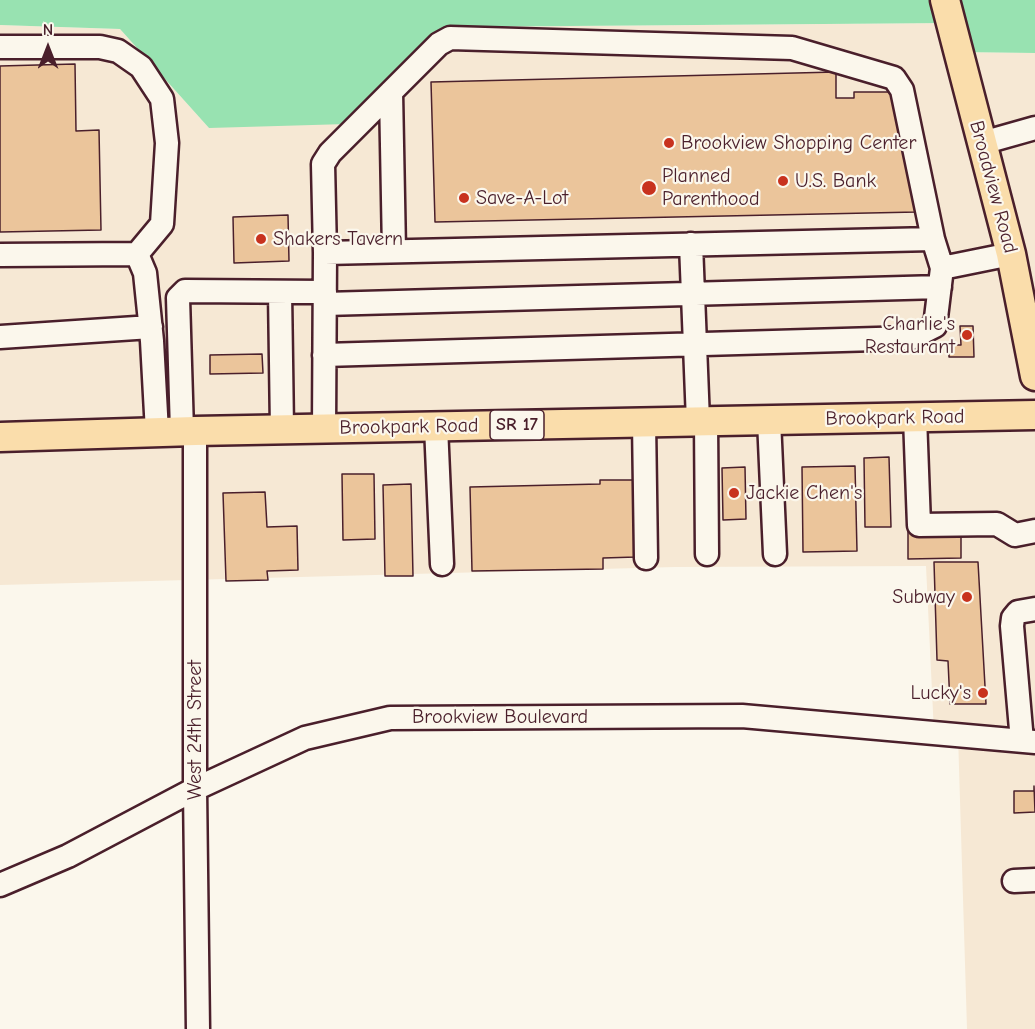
<!DOCTYPE html>
<html>
<head>
<meta charset="utf-8">
<style>
  body { margin:0 }
  #map { position:relative; width:1035px; height:1029px; overflow:hidden; background:#fbf7ec; font-family:"Comic Neue",sans-serif }
  canvas { display:block }
  .north { position:absolute; left:18px; top:18px; width:60px; height:60px; -webkit-text-stroke:4px #fbf7ec; paint-order:stroke; rotate:0deg; font-size:16px; font-weight:700; line-height:24px; text-align:center; color:#4a1f2b }
  .north::after { content:''; display:block; margin:auto; width:21px; height:27px; background:#4a1f2b; clip-path:polygon(50% 0,100% 100%,50% 72%,0 100%) }
</style>
</head>
<body>
<div id="map">
<canvas width="1035" height="1029"></canvas>
<div class="north">N</div>
</div>
<script>
const ctx = document.querySelector('canvas').getContext('2d');
ctx.lineJoin = 'round';
function fillPath(path, color) { ctx.fillStyle = color; ctx.fill(path, 'evenodd'); }
function stroke(path, color, width, dash) { ctx.strokeStyle = color; ctx.lineWidth = width; ctx.lineCap = dash ? 'butt' : 'round'; ctx.setLineDash(dash || []); ctx.stroke(path); }
function drawText(font, color, halo, rows, align = 'center') {
  ctx.font = font + ' "Comic Neue",sans-serif'; ctx.lineWidth = 4.5; ctx.setLineDash([]); ctx.textBaseline = 'middle'; ctx.strokeStyle = halo; ctx.fillStyle = color; for (const [text, x, y, turn = 0] of rows) {
    ctx.save(); ctx.translate(x, y); ctx.rotate((+turn || 0) * Math.PI / 180); ctx.textAlign = isNaN(turn) ? turn : align; if (halo) ctx.strokeText(text, 0, 0); ctx.fillText(text, 0, 0); ctx.restore();
  }
}
fillPath(new Path2D(`
  M950,23l8,29 77,1v976h-68l-9,-294 -24,-2 -8,-167 -251,1 -675,18v-560l120,4 89,99 217,-88 17,-13z`), '#f6e8d4');
fillPath(new Path2D(`
  M0,0h1035v53l-77,-1 -8,-29 -507,4 -96,97 -138,4 -89,-99 -120,-4z`), '#98e2b1');
const building = new Path2D(`
  M75,64l1,67 23,-1 2,100 -101,2v-166z
  M836,72v26h18v-6h36l27,96v24l-482,10 -4,-140z
  M288,215l1,46 -55,2 -1,-46z
  M960,326h13l1,31h-25v-12h12z
  M262,354l1,19 -53,1v-19z
  M889,457l2,70h-26l-1,-69z
  M855,466l2,85 -54,1 -1,-85z
  M745,467l1,52 -23,1 -1,-52z
  M342,474h32l1,65 -32,1z
  M600,480h34l2,77 -33,1v11l-131,2 -2,-84 130,-3z
  M411,484l2,92h-28l-2,-91z
  M265,492l2,35 30,-1 1,44 -31,1 1,9 -42,1 -3,-88z
  M908,531h53v27l-53,1z
  M934,562h44l8,142h-36l-2,-43 -11,-1z
  M1034,786l1,26 -21,1v-22h20z`);
fillPath(building, '#ebc59b');
stroke(building, '#4a1f2b', 1.5);
const minor = new Path2D(`
  M0,47h100l18,4 23,16 21,32 5,44 -5,81 -25,30
  M391,92l3,159
  M982,143l53,-15
  M691,244l7,177
  M325,253l608,-14
  M0,255l137,-1 8,19 7,68 5,91
  M280,292l2,137
  M325,304l615,-17
  M0,337l151,-10
  M324,355l587,-17 24,-12 7,-58
  M915,417l4,108 78,-1 18,11 20,-4
  M769,420l6,134
  M706,421l1,133
  M644,422l2,136
  M436,426l6,138
  M324,429l1,-176 -2,-89 7,-11 109,-109 11,-6 342,10 102,30 8,12 31,149 9,29 69,-14
  M182,431l-4,-133 7,-7 140,1
  M195,431v358l3,240
  M1022,741l-10,-115 1,-8 5,-6 17,-3
  M1014,881l21,-1
  M0,885l68,-29 127,-67 110,-51 85,-20 352,-2 293,26`);
const major = new Path2D(`
  M945,0l66,254 24,122
  M0,437l195,-6 840,-16`);
stroke(minor, '#4a1f2b', 27);
stroke(major, '#4a1f2b', 33);
stroke(minor, '#fbf7ec', 22);
stroke(major, '#faddab', 28);
for (const [x, y, r, color] of [
  [669,143,6,"#c8321e"],
  [783,181,6,"#c8321e"],
  [649,188,8,"#c8321e"],
  [464,198,6,"#c8321e"],
  [261,239,6,"#c8321e"],
  [967,335,6,"#c8321e"],
  [734,493,6,"#c8321e"],
  [967,597,6,"#c8321e"],
  [983,693,6,"#c8321e"]
]) { const dot = new Path2D(); dot.arc(x, y, r, 0, 2 * Math.PI); ctx.fillStyle = color; ctx.fill(dot); stroke(dot, '#fbf7ec', 2); }
for (const [x, y, w] of [
  [517,425,54]
]) { const box = new Path2D(); box.roundRect(x - w / 2, y - 15, w, 30, 4.5); ctx.fillStyle = '#fbf7ec'; ctx.fill(box); stroke(box, '#4a1f2b', 1.5); }
drawText('bold 18px', '#4a1f2b', null, [
  ["SR 17",517,425]
]);
drawText('20px', '#4a1f2b', '#fbf7ec', [
  ["Brookview Shopping Center",681,143],
  ["Planned",662,176],
  ["Parenthood",662,199],
  ["U.S. Bank",795,181],
  ["Save-A-Lot",476,198],
  ["Shakers Tavern",273,239],
  ["Charlie's",955,324,"right"],
  ["Restaurant",955,347,"right"],
  ["Jackie Chen's",746,493],
  ["Subway",955,597,"right"],
  ["Lucky's",971,693,"right"]
], 'left');
drawText('20px', '#4a1f2b', '#fbf7ec', [
  ["Broadview Road",993,187,75],
  ["Brookpark Road",895,418,-1],
  ["Brookpark Road",409,427,-1],
  ["Brookview Boulevard",500,717],
  ["West 24th Street",195,730,-90]
]);
</script>
</body>
</html>
